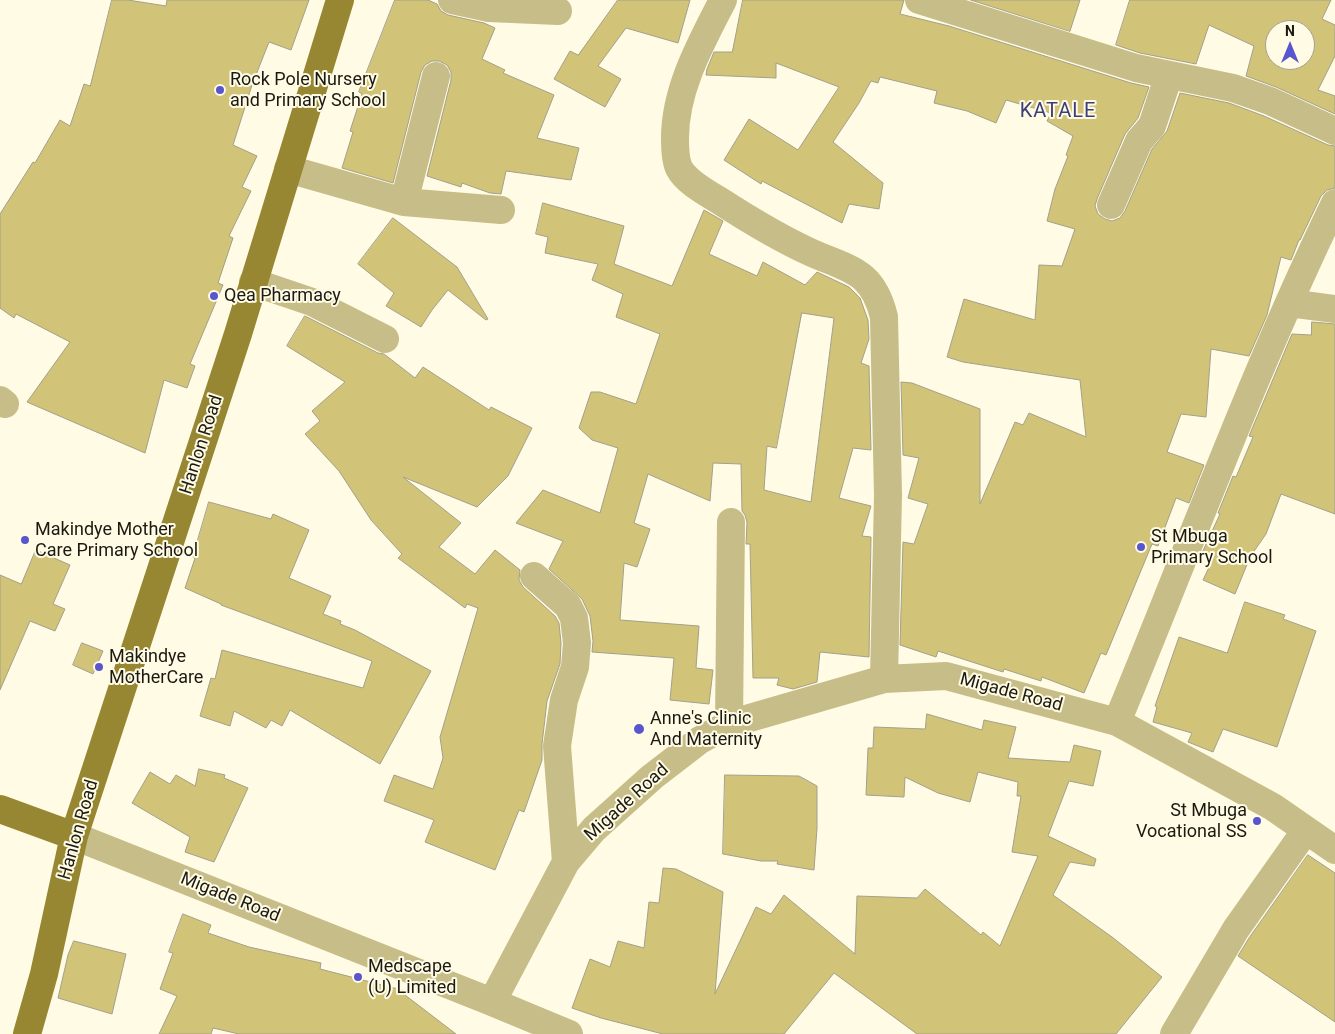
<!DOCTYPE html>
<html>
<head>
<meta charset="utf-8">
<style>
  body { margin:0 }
  #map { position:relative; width:1335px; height:1034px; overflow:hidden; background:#fffbe4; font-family:Roboto,sans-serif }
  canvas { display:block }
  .north { position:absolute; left:1265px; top:20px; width:50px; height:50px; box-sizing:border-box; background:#fffbe4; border:1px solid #a4a190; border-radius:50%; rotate:0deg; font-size:14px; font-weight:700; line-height:20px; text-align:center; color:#1b1a12 }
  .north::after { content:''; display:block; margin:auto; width:18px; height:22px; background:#5856ce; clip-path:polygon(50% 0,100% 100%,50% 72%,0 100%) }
</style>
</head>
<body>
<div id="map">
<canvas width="1335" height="1034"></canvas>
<div class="north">N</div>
</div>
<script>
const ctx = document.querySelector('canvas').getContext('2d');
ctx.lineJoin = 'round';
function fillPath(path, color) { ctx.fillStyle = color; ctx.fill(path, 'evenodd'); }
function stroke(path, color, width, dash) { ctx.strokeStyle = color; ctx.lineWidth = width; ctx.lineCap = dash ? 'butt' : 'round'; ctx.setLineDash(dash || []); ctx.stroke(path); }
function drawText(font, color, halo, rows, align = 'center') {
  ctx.font = font + ' Roboto,sans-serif'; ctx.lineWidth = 4; ctx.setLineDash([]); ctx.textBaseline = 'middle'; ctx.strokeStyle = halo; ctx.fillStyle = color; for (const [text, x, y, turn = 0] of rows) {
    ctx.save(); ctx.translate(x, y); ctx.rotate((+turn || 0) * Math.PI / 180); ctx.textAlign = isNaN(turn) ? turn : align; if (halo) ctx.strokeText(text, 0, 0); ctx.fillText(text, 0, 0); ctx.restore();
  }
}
const building = new Path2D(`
  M112,0h16l38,6 1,-6h142l-18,50 -22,-8 -17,43 -19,60 24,11 -15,31 9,4 -22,45 4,2 -15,45 5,2 -33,79 5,2 -8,22 -23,-8 -19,73 -118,-51 43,-60 -54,-28 -2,4 -14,-10v-94l33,-52 2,1 25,-43 10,6 14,-42 6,2z
  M395,0h33l9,4 4,7 7,4 36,8 11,5 -13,31 23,11 -2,3 51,22 -17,43 42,10 -8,32 -65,-9 -5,23 -11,-1 -28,-10 -1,4 -34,-11 24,-96v-8l-4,-7 -8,-4h-7l-7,4 -4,7 -28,111 -51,-15 11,-36 -3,-1 12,-37 -3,-2z
  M618,0h72l-12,43 -52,-15 -28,38 23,13 -16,28 -51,-28 16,-28 8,4z
  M743,0h161l-4,14 49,12 182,57 18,4 -11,31 -13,16 -28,65 -2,7 3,8 7,5 7,2 8,-3 5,-7 27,-62 15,-18 13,-38 49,10 35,13 64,29 7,1v42l-8,2 -6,6 -21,44h-1l-8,20 -10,-3 -14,58 -18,41 -38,-7 -5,68 -25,-3 -14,38 37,13 -15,38 -13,-5 -18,48 -6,-2 -46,111 -5,-2 -17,40 -42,-16 -1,4 -37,-12 -1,3 -65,-21 -2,6 -36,-12 3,-103 11,2 14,-40 -20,-6 11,-40 -16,-3 -2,-73 11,1 68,26v95l35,-82 8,3 6,-12 57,24 -6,-57 -117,-18 -16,-5 17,-58 71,21 4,-55 23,1 13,-37 -28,-8 8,-32 13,-33 -2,-1 7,-19 -26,-15 4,-8 -45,-13 -10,23 -29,-12 -33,-8 3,-12 -57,-14 -2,6 -7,-2 -12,22 -26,39 50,41 -4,26 -30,-5 -7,19 -80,-42 -1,3 -37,-24 25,-41 49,31 41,-63 -63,-24v15l-70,-3 1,-6 7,-17h18z
  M971,0h109l-10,31z
  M1130,0h201l-9,19 13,6v31l-17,34 17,6v18l-59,-27 -30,-11 8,-30 -45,-21 -13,39 -56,-11 -24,-8zM1275,30h30v30h-30z
  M543,203l81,23 -10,38 58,22 32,-76 19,11 -14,33 48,22 6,-14 42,23 12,-13 32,15 11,11 8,22 1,19 -8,24 8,3 2,84 -18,-2 -14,50 32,8 -9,30 9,1 -2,120 -49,-5 -3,30 -24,7 -16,-4 2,-7h-26l-3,-134h-4l1,-22 -2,-7 -3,-4 -1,-47 -28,-1 -3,38 -62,-27 -14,49 16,6 -13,38 -13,-4 -4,57 79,6 -3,42 17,2 -4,34 -39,-4 4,-42 -82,-6 1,-11 -3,-25 -8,-17 -33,-30 14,-28 -47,-18 27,-33 57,23 18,-65 -26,-8 -13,-12 12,-36h9l36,12 24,-70 -44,-17 7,-23 -31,-14 6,-16 -53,-11 3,-16 -12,-3zM802,313l32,5 -23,184 -47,-12 3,-44 9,2z
  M393,218l64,49 31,52 -2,1 -38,-30 -16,20 -11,17 -35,-21 8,-13 -36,-29z
  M305,316l73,37 6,1 31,24 8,-11 66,43 2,-3 41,21 -24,48 -31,31 -74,-30 58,46 -22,24 36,27 20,-24 25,20 -1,10 4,7 32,29 4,7 2,20 -1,21 -13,37 -5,43v16l-18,52 -5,-2 -24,60 -70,-28 9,-22 -50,-19 10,-26 39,14 10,-31 -3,-21 38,-129 -11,-4 -2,4 -67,-50 4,-4 -31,-34 -32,-49 -34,-37 15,-13 -8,-10 33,-29 -58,-36z
  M1312,322l23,2v190l-54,-20 -15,40 -16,23 -15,37 -32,-14 10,-21 -11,-6 18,-39 -2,-1 15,-37 3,1 17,-40 -4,-1 43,-102 19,1z
  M209,502l62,17 2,-5 36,16 -20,48 42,18 -8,18 18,7 -1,3 15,6 76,41 -51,93 -90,-54 -8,16 -11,-6 -5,8 -32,-17 -4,15 -30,-10 11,-38 4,1 7,-29 141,38 9,-27 -151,-56v-1l-36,-16 10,-30 -2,-1z
  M36,550l34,15 -17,39 12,5 -10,22 -25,-10 -30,69v-115l21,9z
  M1245,602l40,13 -2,4 33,12 -39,116 -54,-18 -10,23 -25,-10 4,-9 -39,-11 4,-15 -2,-1 24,-69 48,16z
  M82,643l21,8 -10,23 -20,-9z
  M927,714l55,16 2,-10 32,7 -8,31 62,4 4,-17 27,6 -8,35 -24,-5 -21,55 48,23 -2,7 -24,-4 -17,33 59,42 50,40 -46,57h-199l-83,-61 -50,61h-121l-62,-16 -29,-10 18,-49 20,8 8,-26 26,7 5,-46 10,1 4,-35 13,1 47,23 -8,102 41,-87 15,7 13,-19 71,59 2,-58 60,2 8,-9 56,46 2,-3 17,14 38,-90 -26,-4 9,-56h-4l1,-14 -40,-10 -8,30 -32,-9 -33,-16 -1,20 -38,-2 2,-47h5l1,-21 51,2z
  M199,769l26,6 -1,3 24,10 -34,74 -29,-10 5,-15 -58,-34 18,-31 20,12 6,-9 19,11z
  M725,775l74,1 18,10v42l-3,42 -37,-6 1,-3h-17l-38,-7z
  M1308,855l27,18v149l-97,-66 11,-18z
  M183,914l28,11 -3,8 41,14 72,16 -1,6 86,22 -1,4 51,39h-217l-26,-6 -2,6h-52l18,-38 -17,-7 13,-36 -4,-1z
  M74,941l52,13 -14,60 -54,-16 10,-43z`);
fillPath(building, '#d1c378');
stroke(building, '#a3a08b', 1);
stroke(new Path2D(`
  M452,0l37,8 69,3
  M723,0c-22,43 -48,89 -48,138 0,9 0,22 4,30 7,14 28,25 41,33 31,20 59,37 92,52 39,17 61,18 72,64l4,178 -4,184
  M919,0l217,68 97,20 37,13 65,30
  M288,169l116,33 97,8
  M404,202l32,-126
  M1111,205l28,-64 13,-15 17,-51
  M253,282l59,20 73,37
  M1289,303l46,6
  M0,400l5,4
  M534,576l34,30 6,12 3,25 -2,24 -11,33 -7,46 9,116
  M1117,722c72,-173 136,-350 218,-519
  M729,724l2,-202
  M74,836l418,166 74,-140 28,-33 58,-52 48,-37 29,-16 155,-45 62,-3 171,46 156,85 62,43
  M492,1002l77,32
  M1174,1034l62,-105 70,-99`), '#c7bd88', 28);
stroke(new Path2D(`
  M0,809l74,27
  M27,1034l17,-60 30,-138 164,-502 102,-334`), '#978732', 28);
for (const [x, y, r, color] of [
  [220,90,5,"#5856ce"],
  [214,296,5,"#5856ce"],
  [25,540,5,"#5856ce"],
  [1141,547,5,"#5856ce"],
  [99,667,5,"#5856ce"],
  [639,729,6,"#5856ce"],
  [1257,821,5,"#5856ce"],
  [358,977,5,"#5856ce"]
]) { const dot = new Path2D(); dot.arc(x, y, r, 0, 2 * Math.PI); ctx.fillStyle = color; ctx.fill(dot); stroke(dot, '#fffbe4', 2); }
drawText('18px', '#1b1a12', '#fffbe4', [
  ["Rock Pole Nursery",230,80],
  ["and Primary School",230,101],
  ["Qea Pharmacy",224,296],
  ["Makindye Mother",35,530],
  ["Care Primary School",35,551],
  ["St Mbuga",1151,537],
  ["Primary School",1151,558],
  ["Makindye",109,657],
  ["MotherCare",109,678],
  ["Anne's Clinic",650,719],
  ["And Maternity",650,740],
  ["St Mbuga",1247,811,"right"],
  ["Vocational SS",1247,832,"right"],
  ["Medscape",368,967],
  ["(U) Limited",368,988]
], 'left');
drawText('18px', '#1b1a12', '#fffbe4', [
  ["Hanlon Road",202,445,-72],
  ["Migade Road",1011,693,15],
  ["Migade Road",627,803,-42],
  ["Hanlon Road",79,830,-74],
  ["Migade Road",230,898,22]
]);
ctx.letterSpacing = '1px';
drawText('20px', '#3b3e7a', '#fffbe4', [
  ["KATALE",1058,112]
]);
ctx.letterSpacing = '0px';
</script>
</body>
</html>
